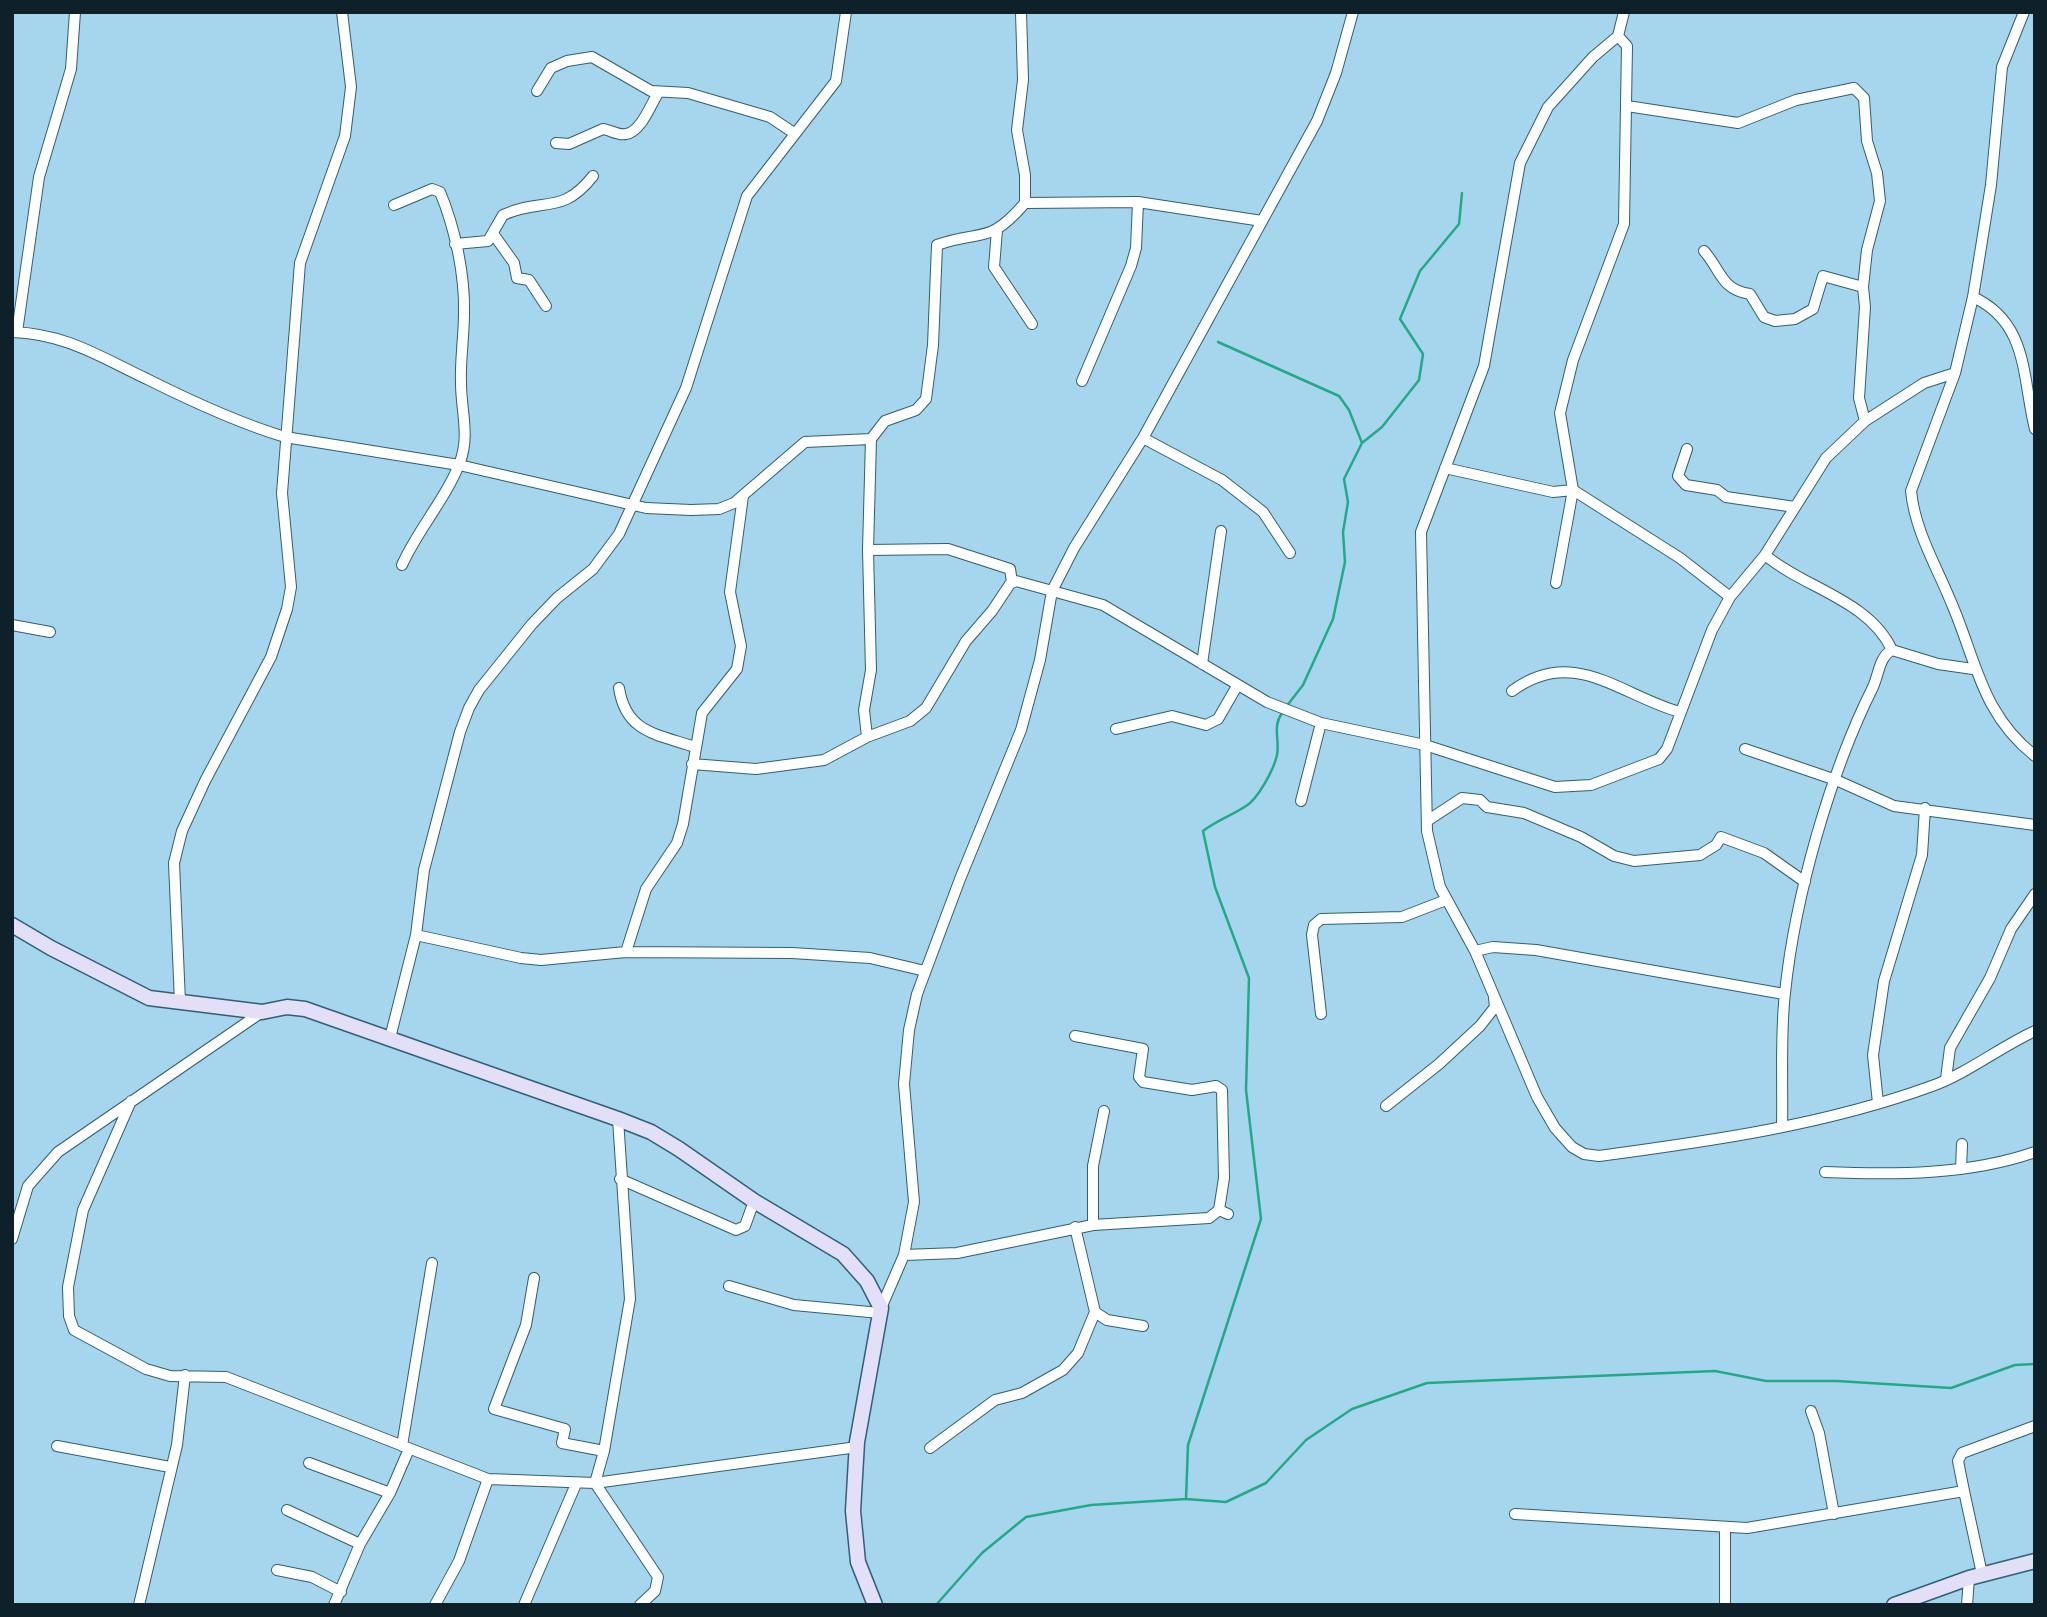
<!DOCTYPE html>
<html>
<head>
<meta charset="utf-8">
<style>
  body { margin:0 }
  #map { position:relative; width:2047px; height:1617px; overflow:hidden; background:#a6d6ee; font-family:Poppins,sans-serif }
  canvas { display:block }
  .frame { position:absolute; inset:0; border:14px solid #0e212a; pointer-events:none }
</style>
</head>
<body>
<div id="map">
<canvas width="2047" height="1617"></canvas>
<div class="frame"></div>
</div>
<script>
const ctx = document.querySelector('canvas').getContext('2d');
ctx.lineJoin = 'round';
function stroke(path, color, width, dash) { ctx.strokeStyle = color; ctx.lineWidth = width; ctx.lineCap = dash ? 'butt' : 'round'; ctx.setLineDash(dash || []); ctx.stroke(path); }
stroke(new Path2D(`
  M1218,342l121,54 10,14 13,33
  M1286,707l17,-22 30,-66 12,-57 -2,-30 5,-30 -4,-23 18,-36 20,-16 37,-47 4,-26 -23,-35 20,-48 39,-47 3,-31
  M1186,1499l2,-54 73,-226 -15,-129 3,-112 -34,-91 -12,-56c14,-11 28,-15 43,-25 12,-7 28,-37 31,-51 3,-16 -5,-28 5,-42
  M936,1605l46,-52 44,-36 65,-12 95,-6 40,3 40,-19 40,-43 46,-31 75,-26 288,-12 51,10h71l114,7 64,-23 20,-1`), '#24a986', 2.5);
const street = new Path2D(`
  M1624,12l-6,24 -25,21 -45,50 -28,56 -36,203 -63,166 6,299 13,56 35,64 62,146 18,31 17,19 12,7 15,2c112,-15 226,-31 333,-70 36,-13 68,-39 103,-55
  M2024,12l-22,55 -11,118 -18,112 -18,76 -44,118c4,40 25,74 40,111 25,57 30,112 84,154
  M537,91l14,-23 16,-7 25,-4 59,34 37,2 82,24 24,16
  M1627,106l111,17 58,-23 58,-12 10,10 3,43 10,32 3,28 -13,49 -4,37 2,20 -6,91 6,23
  M556,143l13,1 34,-15c7,1 16,7 23,5 15,-2 25,-30 32,-41
  M1025,203l113,-1 124,19
  M394,205l38,-16 8,3c15,36 25,83 24,121 0,24 -4,47 -3,70 0,28 9,52 -1,79 -14,37 -42,67 -58,103
  M997,230l-3,37 38,57
  M494,235l20,28 3,15 12,2 17,26
  M455,244l33,-3 15,-26c39,-18 59,1 90,-39
  M1704,251c17,19 17,39 46,43l14,23 11,4 20,-2 18,-10 10,-33 40,11
  M1973,297c56,26 49,81 62,132
  M12,332c55,2 88,25 135,47 44,22 91,44 138,58l174,28 187,43 45,2 28,-1 15,-6 71,-61 66,-3
  M17,332l22,-155 32,-108 4,-57
  M1082,381l49,-115 5,-18 2,-46
  M1143,438l79,42 41,32 27,41
  M1687,449l-9,27 8,9 31,5 9,7 69,10
  M1445,468l108,24 20,-2 107,68 50,39
  M868,550l80,-1 62,20 2,13
  M1765,555c39,33 104,45 127,95
  M1556,583l17,-93 -13,-77 13,-53 51,-136 3,-178 -9,-10
  M12,625l38,7
  M1202,664l19,-133
  M619,688c7,45 38,46 76,59
  M1512,691c62,-46 109,5 168,21
  M1116,729l56,-13 34,9 12,-6 19,-33
  M867,737l-3,-27 7,-40 -3,-120 3,-111 14,-18 31,-11 10,-11 7,-54 4,-100c45,-16 51,1 88,-42v-28l-8,-45 6,-50 -2,-68
  M1745,749l91,31 58,26 141,19
  M692,764l64,5 68,-9 43,-23 43,-16 16,-13 40,-67 26,-30 18,-27 6,-3 87,24 164,97 54,21 104,22 130,42 36,-2 68,-26 8,-10 45,-119 18,-33 35,-42 61,-97 39,-37 59,-38 31,-10
  M1301,801l20,-78
  M1427,821l35,-23 18,2 7,7 37,6 57,24 33,19 20,5 66,-6 16,-10 5,-8 43,16 41,29
  M416,935l105,23 20,2 85,-8 166,1 78,5 55,13
  M1475,951l18,-4 43,3 248,44
  M626,952l20,-63 31,-46 6,-19 19,-111 35,-44 4,-23 -11,-54 13,-96
  M180,1002l-6,-139 8,-32 23,-50 66,-124 16,-48 4,-22 -9,-94 18,-230 45,-127 6,-49 -9,-75
  M1321,1014l-9,-79 2,-10 7,-6 81,-2 44,-17
  M1075,1036l68,13 -4,28 4,5 49,8 24,-4 6,4 2,88 -5,32
  M390,1038l26,-103 8,-65 36,-138 9,-24 10,-18 53,-66 25,-26 36,-29 26,-35 67,-146 61,-192 89,-115 10,-69
  M1946,1079l4,-31 40,-70 21,-49 24,-35
  M131,1101l-48,109 -15,77 1,29 5,14 72,39 24,7 56,1 262,102 107,4 262,-36
  M1878,1103l-5,-48 11,-74 38,-126 3,-47
  M1386,1106l53,-42 41,-38 15,-19 -1,-9
  M618,1119l12,180 -26,152 -9,32 63,94 -3,14 -15,14
  M1782,1126c1,-44 -2,-90 3,-133 10,-97 45,-220 88,-306 6,-13 6,-30 19,-37l46,14 35,5
  M1961,1169l1,-25
  M1825,1172c70,3 144,3 210,-20
  M620,1179l116,51 9,-4 9,-25
  M1093,1225v-59l11,-55
  M12,1239l16,-53 30,-34 204,-140
  M904,1255l53,-2 136,-28 116,-7 10,-8 9,4
  M534,1278l-8,47 -32,84 71,20 -3,14 42,8
  M729,1286l65,19 86,8
  M881,1308l23,-53 10,-53 -10,-118 5,-54 8,-36 43,-115 61,-149 19,-70 12,-69 22,-43 69,-110 174,-317 19,-48 17,-61
  M1095,1312l12,8 36,6
  M1811,1411l8,22 15,81
  M57,1446l113,21
  M402,1446l30,-183
  M930,1448l65,-48 27,-7 41,-23 15,-17 17,-41 -20,-85
  M309,1463l81,30
  M1964,1491l-6,-30 4,-8 73,-27
  M287,1510l73,34
  M1515,1514l232,14 217,-37 18,83
  M1725,1527v78
  M277,1570l35,7 29,15
  M139,1605l38,-160 8,-70
  M334,1605l26,-61 30,-51 19,-44
  M435,1605l24,-44 29,-82
  M524,1605l52,-121
  M1967,1605l2,-27`);
const secondary = new Path2D(`
  M12,925l39,23 98,50 113,14 25,-5 18,2 313,110 33,13 28,17 75,52 89,53 24,27 14,27 -24,134 -4,69 5,51 17,43
  M1894,1605l75,-27 66,-17`);
stroke(street, '#315f73', 12);
stroke(secondary, '#315f73', 17);
stroke(street, '#fff', 10);
stroke(secondary, '#e3dff9', 14);
</script>
</body>
</html>
